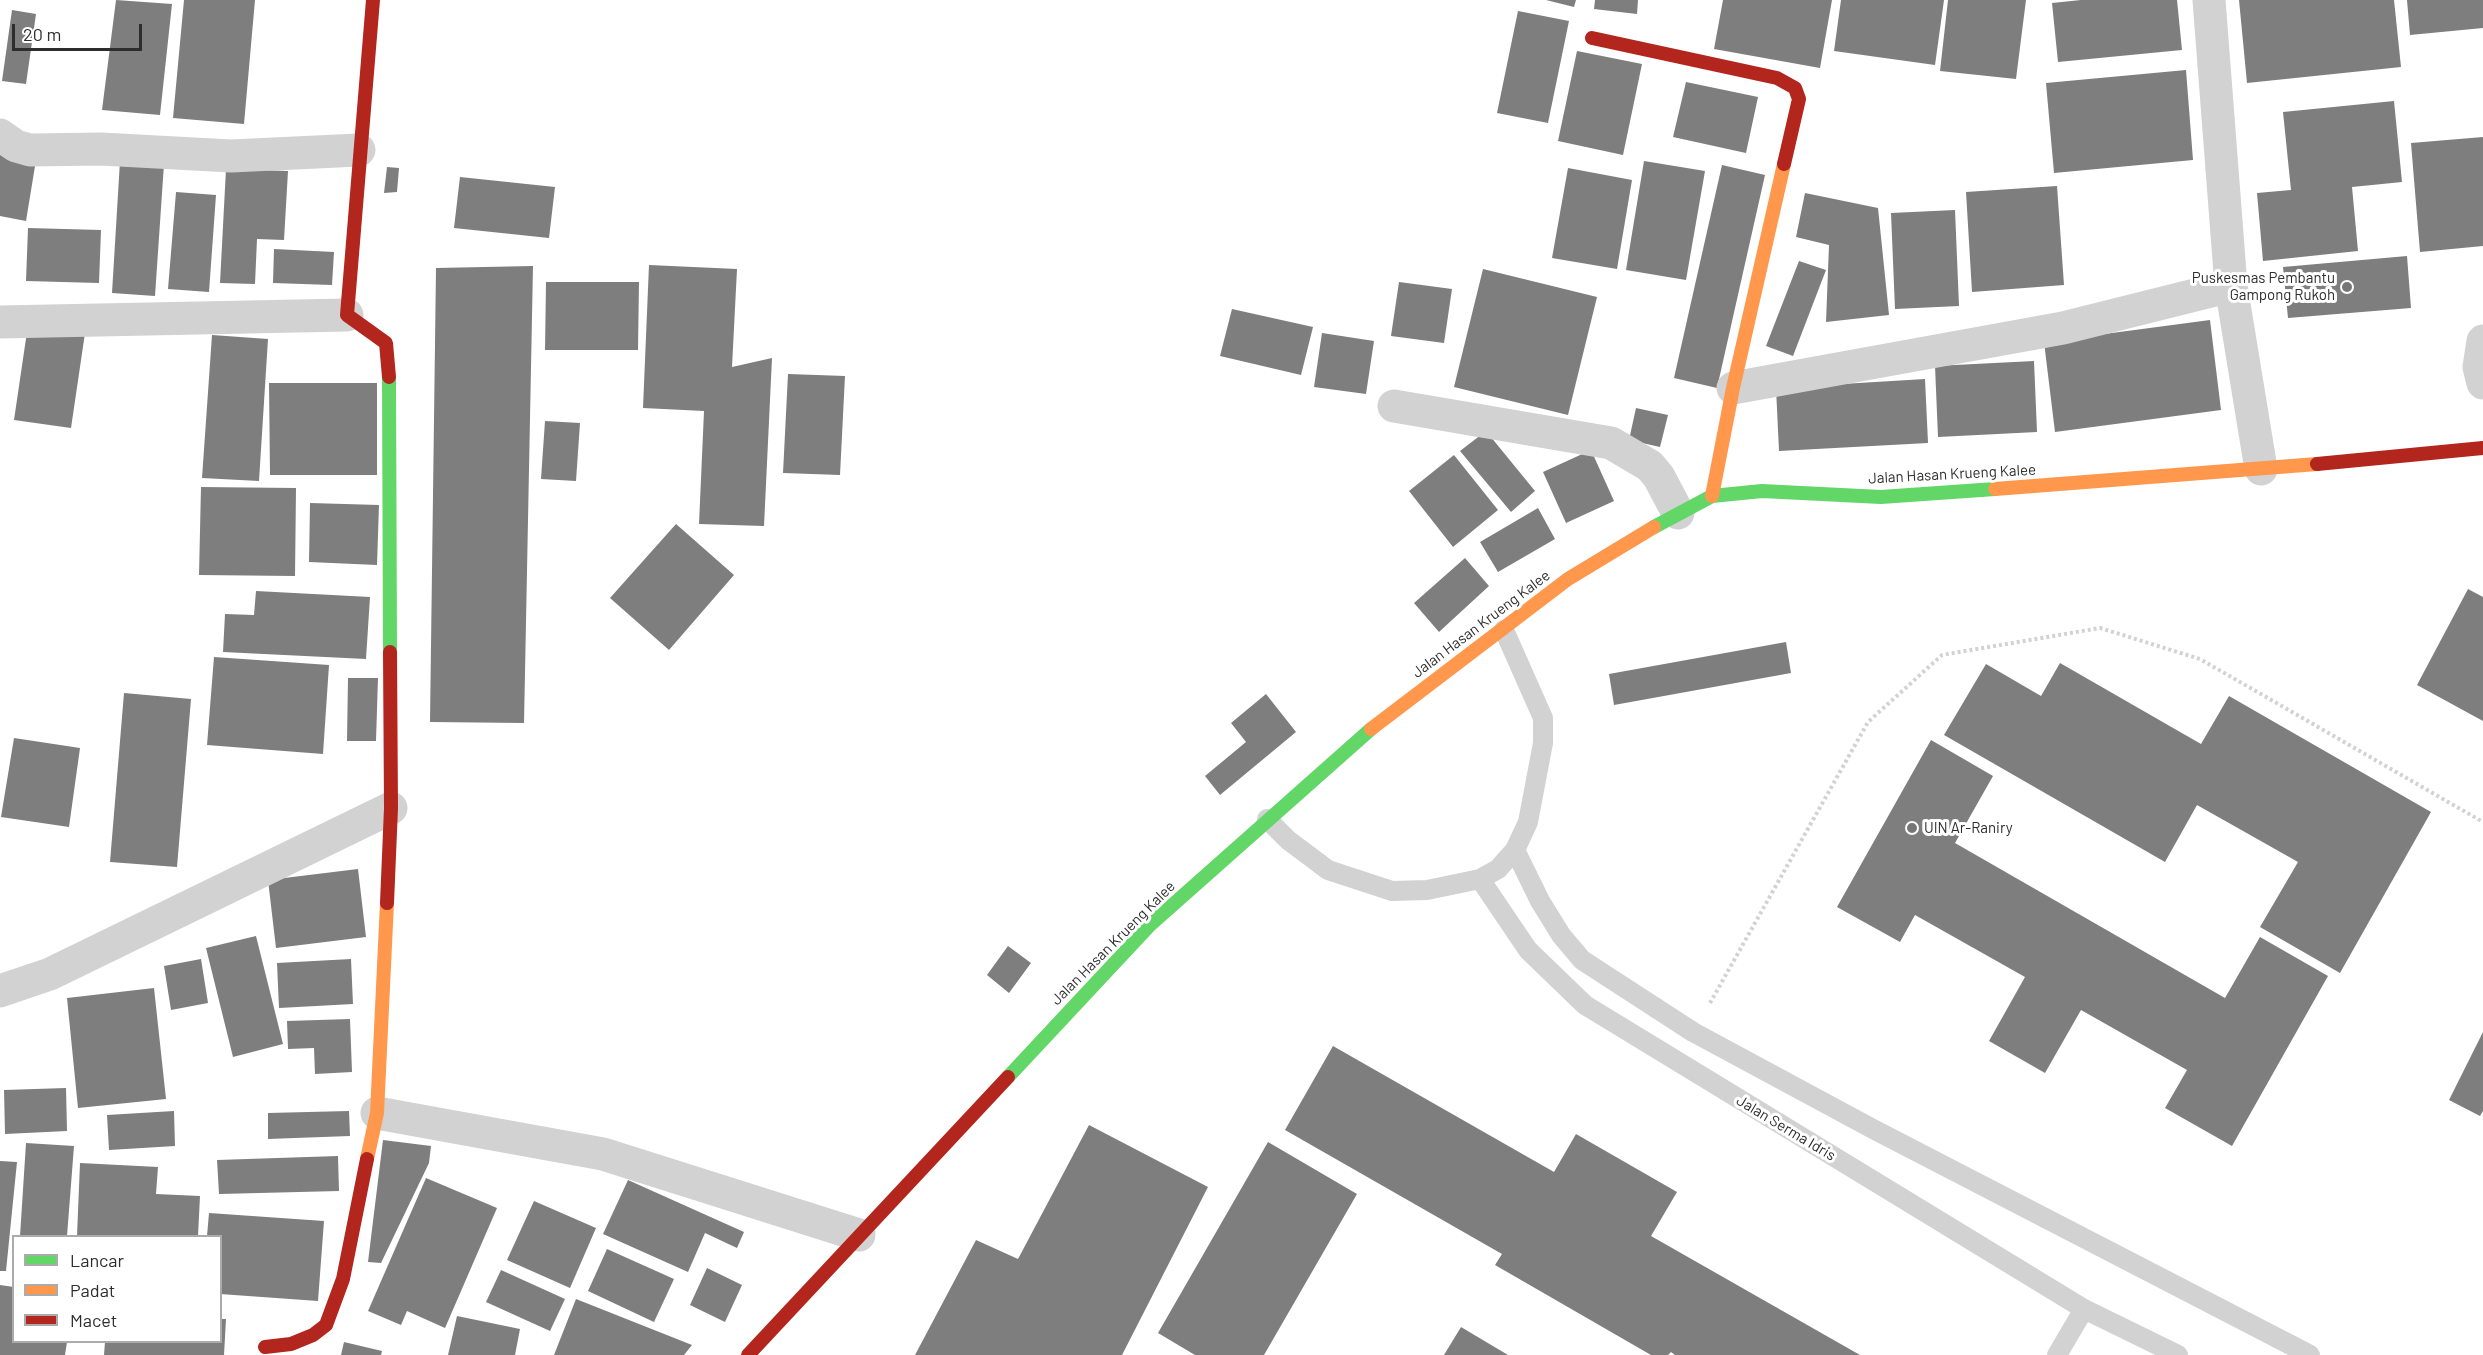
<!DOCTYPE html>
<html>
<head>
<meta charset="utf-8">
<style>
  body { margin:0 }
  #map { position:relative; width:2483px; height:1355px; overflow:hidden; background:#fff; font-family:Barlow,sans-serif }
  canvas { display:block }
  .legend { position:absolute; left:12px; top:1235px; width:210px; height:108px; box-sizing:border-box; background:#fff; border:2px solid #ababab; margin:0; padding:8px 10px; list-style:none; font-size:18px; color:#2d2d2d }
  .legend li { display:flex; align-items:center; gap:12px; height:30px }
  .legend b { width:30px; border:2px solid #ababab }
  .scale { position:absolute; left:12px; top:24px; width:130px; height:27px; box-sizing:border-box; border:3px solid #2d2d2d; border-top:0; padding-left:8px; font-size:18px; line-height:21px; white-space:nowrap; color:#2d2d2d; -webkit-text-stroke:4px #fff; paint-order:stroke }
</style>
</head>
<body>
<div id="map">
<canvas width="2483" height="1355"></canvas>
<ul class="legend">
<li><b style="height:8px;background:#63d668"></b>Lancar</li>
<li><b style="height:8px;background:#ff974d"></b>Padat</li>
<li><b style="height:8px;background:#b3261e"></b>Macet</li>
</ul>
<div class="scale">20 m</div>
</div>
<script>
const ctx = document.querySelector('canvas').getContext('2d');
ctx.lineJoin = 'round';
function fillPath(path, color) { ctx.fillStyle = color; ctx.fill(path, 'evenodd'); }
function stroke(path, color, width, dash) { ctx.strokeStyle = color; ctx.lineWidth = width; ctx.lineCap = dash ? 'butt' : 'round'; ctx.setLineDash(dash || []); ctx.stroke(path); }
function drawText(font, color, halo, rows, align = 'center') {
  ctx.font = font + ' Barlow,sans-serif'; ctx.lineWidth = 6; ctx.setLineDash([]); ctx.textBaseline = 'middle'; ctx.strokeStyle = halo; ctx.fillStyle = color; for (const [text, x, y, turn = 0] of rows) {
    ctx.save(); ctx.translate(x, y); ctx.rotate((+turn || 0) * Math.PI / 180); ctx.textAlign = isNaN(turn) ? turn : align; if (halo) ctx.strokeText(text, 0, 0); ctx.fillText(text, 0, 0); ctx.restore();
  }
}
fillPath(new Path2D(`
  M116,0l56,4 -12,111 -58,-5z
  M184,0h71l-11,124 -71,-6z
  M1546,0h30l-2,7z
  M1595,0h43l-1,14 -43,-5z
  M1723,0h109l-12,68 -106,-19z
  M1841,0h103l-9,65 -101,-14z
  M1948,0h78l-10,79 -76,-8z
  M2081,0h96l5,50 -124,12 -6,-59z
  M2239,0h155l7,67 -154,16z
  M2407,0h76v28l-73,7z
  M12,10l24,4 -10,70 -24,-3z
  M1518,11l51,10 -21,102 -51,-10z
  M1577,51l65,13 -19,91 -65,-14z
  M2186,70l7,90 -139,13 -8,-90z
  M1686,82l72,15 -12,56 -73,-16z
  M2394,101l8,81 -50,5 6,64 -95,10 -6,-68 34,-3 -8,-78z
  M2483,137v109l-63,6 -9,-109z
  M0,154l36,6 -10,61 -26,-5z
  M120,161l44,3 -9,132 -43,-3z
  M1644,161l61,10 -19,109 -60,-10z
  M1722,165l43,10 -48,213 -43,-10z
  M387,167l12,1 -2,24 -13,1z
  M1568,168l64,12 -15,89 -65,-11z
  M226,169l62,2 -4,69 -27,-1 -2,45 -35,-1z
  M460,177l95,10 -6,51 -95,-10z
  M2057,186l7,99 -92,7 -6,-100z
  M176,192l40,3 -7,97 -41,-3z
  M1805,193l73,15 11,107 -63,7 3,-77 -33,-8z
  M1955,210l4,96 -64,3 -4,-96z
  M28,228l73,2 -2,53 -73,-2z
  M274,249l60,3 -2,33 -59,-2z
  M2407,256l4,52 -123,10 -5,-51z
  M1799,261l27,9 -33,86 -27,-10z
  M649,265l88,4 -5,98 40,-9 -8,168 -65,-2 5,-113 -61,-3z
  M533,266l-9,457 -94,-1 6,-454z
  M1483,269l114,28 -29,118 -114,-28z
  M546,282h93l-1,68h-93z
  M1399,282l53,7 -8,54 -53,-7z
  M1232,309l81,18 -12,48 -81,-19z
  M2210,320l11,90 -166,22 -11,-90z
  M28,325l57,8 -14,95 -57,-8z
  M1322,333l52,8 -8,53 -52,-7z
  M212,335l56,4 -9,142 -57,-3z
  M2034,361l3,71 -99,5 -3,-71z
  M788,374l57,2 -5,99 -57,-2z
  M1925,379l3,64 -149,8 -3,-63z
  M269,383h108v92h-107z
  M1636,408l32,7 -8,32 -31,-7z
  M545,421l35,2 -4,58 -35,-2z
  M1486,431l49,60 -24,21 -51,-61z
  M1591,450l23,51 -48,22 -23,-51z
  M1454,455l44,55 -45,37 -44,-56z
  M201,487l95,1 -1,88 -96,-1z
  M310,503l69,2 -2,60 -68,-3z
  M1538,508l17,31 -57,33 -18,-30z
  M676,524l58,51 -65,75 -59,-52z
  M1465,558l24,28 -50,46 -25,-29z
  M2468,589l15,8v124l-66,-36z
  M256,591l114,6 -4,62 -143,-7 2,-38 29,1z
  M1786,642l5,31 -177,32 -5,-31z
  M214,657l115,8 -6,89 -116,-9z
  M2060,663l141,81 28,-48 202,116 -91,161 -80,-46 38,-65 -101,-57 -32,57 -221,-127 42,-71 55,32z
  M348,678h30l-2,63h-29z
  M124,693l67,6 -14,168 -67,-5z
  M1266,694l30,38 -76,63 -15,-19 41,-34 -15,-19z
  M14,738l66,10 -11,79 -68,-10z
  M1931,740l62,36 -38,67 270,155 35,-61 68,39 -96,170 -67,-38 22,-38 -106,-60 -36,63 -56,-32 36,-64 -110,-62 -15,27 -63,-35z
  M358,869l8,68 -90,11 -8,-68z
  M256,936l27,108 -50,13 -27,-109z
  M1008,946l23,17 -22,30 -22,-18z
  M201,959l7,44 -37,7 -7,-44z
  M351,959l2,45 -74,4 -2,-45z
  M154,988l12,111 -88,9 -11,-110z
  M350,1019l2,53 -37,2 -1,-26 -26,1 -1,-28z
  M2483,1032v79l-3,5 -31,-16z
  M1333,1046l221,126 22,-38 101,58 -26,44 209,119h-185l-4,-3 -3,3h-17l-156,-90 7,-11 -217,-124z
  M66,1088l1,43 -62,3 -1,-44z
  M174,1111l1,35 -66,4 -2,-35z
  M349,1111l1,25 -82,3v-26z
  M1089,1125l119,62 -86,168h-207l61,-115 42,19z
  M383,1140l48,6 -2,17 -48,100 -13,-1z
  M1268,1142l89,52 -93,161h-69l-37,-22z
  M26,1143l48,3 -7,90h-47z
  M338,1156l1,35 -120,3 -2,-34z
  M0,1161l17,1 -11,109h-6z
  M80,1163l78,4 -2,27 44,2 -2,40h-121z
  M426,1178l71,30 -52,120 -38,-17 -6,14 -33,-14z
  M628,1180l116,52 -7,16 -32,-15 -17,39 -85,-38z
  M534,1201l62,27 -26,60 -63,-28z
  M209,1213l115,8 -6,80 -98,-7v-58h-13z
  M607,1249l67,30 -20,43 -66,-31z
  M707,1268l35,17 -17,37 -35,-17z
  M501,1270l64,29 -15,32 -64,-29z
  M0,1285l14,2v55h53l-2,13h-65z
  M576,1299l116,46 -8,10h-130z
  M457,1316l63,13 -5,26h-67z
  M220,1319h6l-2,36h-120l1,-13h115z
  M1461,1327l47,28h-64z
  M344,1342l38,9 -1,4h-40z`), '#7e7e7e');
stroke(new Path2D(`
  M1710,1003l158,-281 74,-67 158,-27 100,31 283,163`), '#d2d2d2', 4, [3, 3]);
stroke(new Path2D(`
  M1267,819l21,21 40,30 64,21 35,-1 53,-11 18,-10 17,-19 13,-28 15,-79v-25l-39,-88
  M1515,850l25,51 21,34 21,25 111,72 180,97 437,226
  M1480,879l48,71 57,55 499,304 94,46
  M2057,1355l27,-46`), '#d2d2d2', 20);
stroke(new Path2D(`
  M2209,0l22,286 30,183
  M0,135l16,11 14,4 71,-1 130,7 128,-6
  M0,322l347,-7
  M2483,341l-4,26 4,16
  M1733,388l330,-60 168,-42
  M1394,406l217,37 39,23 9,11 19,36
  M0,991l50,-17 341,-166
  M377,1113l226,41 256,81`), '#d2d2d2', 33);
stroke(new Path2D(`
  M389,377l1,275
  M1654,527l58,-31 50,-5 119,6 114,-8
  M1008,1077l142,-152 221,-196`), '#63d668', 14);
stroke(new Path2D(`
  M1995,489l322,-25
  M1712,496l21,-108 51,-224
  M1371,729l197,-150 86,-52
  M367,1159l10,-46 10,-210`), '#ff974d', 14);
stroke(new Path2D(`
  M373,0l-26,315 39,28 3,34
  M1592,38l185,40 18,10 4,11 -15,65
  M2317,464l166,-16
  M387,903l4,-95 -1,-156
  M265,1347l26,-3 22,-9 13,-10 17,-46 24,-120
  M748,1355l260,-278`), '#b3261e', 14);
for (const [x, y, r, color] of [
  [2347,287,6,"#767676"],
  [1912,828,6,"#767676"]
]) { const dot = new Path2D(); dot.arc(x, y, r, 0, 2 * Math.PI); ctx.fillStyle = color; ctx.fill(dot); stroke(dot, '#fff', 2); }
drawText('15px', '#2d2d2d', '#fff', [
  ["Puskesmas Pembantu",2335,278],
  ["Gampong Rukoh",2335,295],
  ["UIN Ar-Raniry",1924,828,"left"]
], 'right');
drawText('15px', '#2d2d2d', '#fff', [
  ["Jalan Hasan Krueng Kalee",1952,474,-3],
  ["Jalan Hasan Krueng Kalee",1481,624,-37],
  ["Jalan Hasan Krueng Kalee",1113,943,-45],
  ["Jalan Serma Idris",1786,1128,31]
]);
</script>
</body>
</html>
